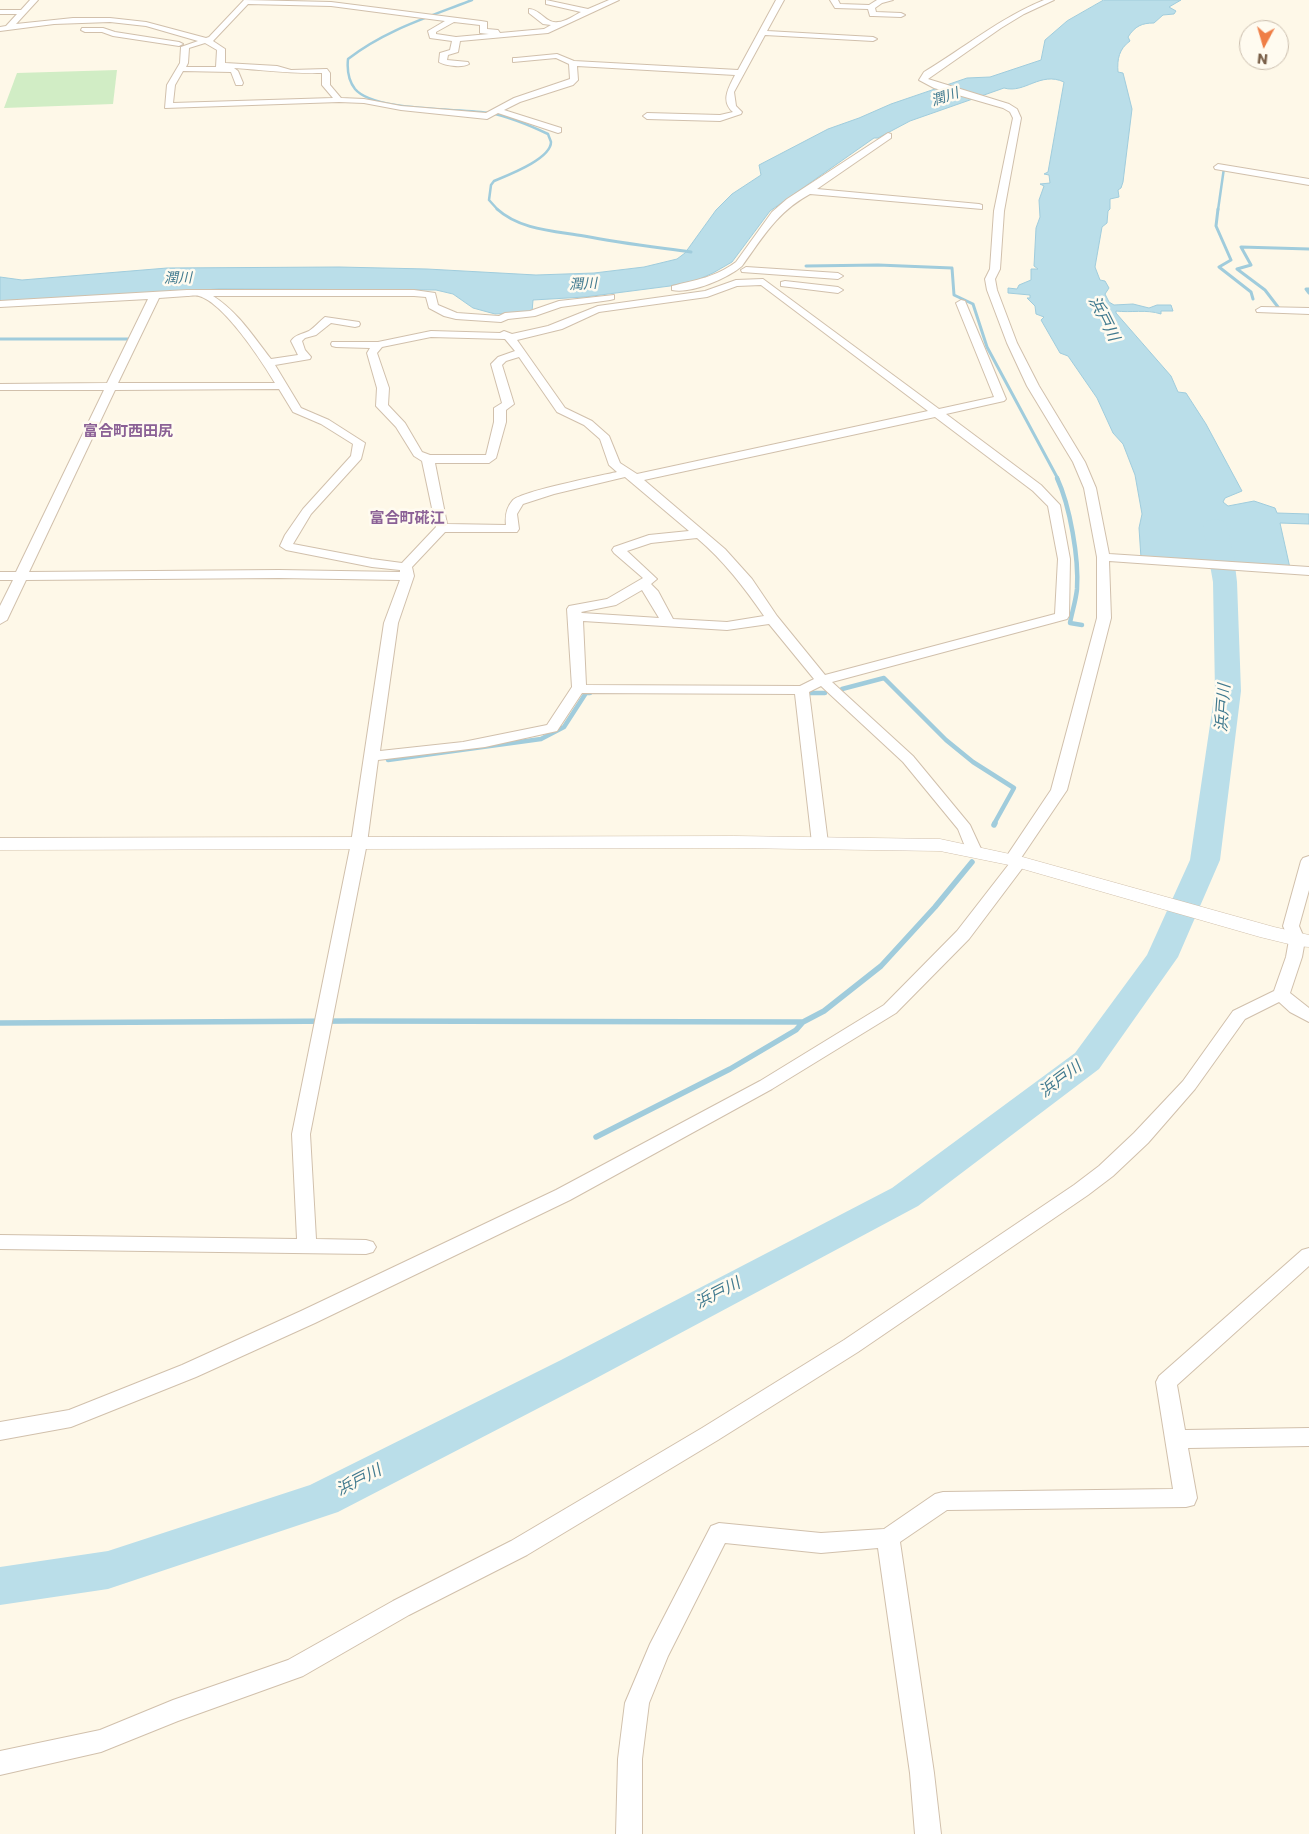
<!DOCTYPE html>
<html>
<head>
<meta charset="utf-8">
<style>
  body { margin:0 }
  #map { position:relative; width:1309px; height:1834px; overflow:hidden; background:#fef8e8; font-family:Poppins,sans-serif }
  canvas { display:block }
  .north { position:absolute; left:1239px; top:20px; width:50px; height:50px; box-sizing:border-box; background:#fffbf0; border:1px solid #cabdad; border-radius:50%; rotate:186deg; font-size:14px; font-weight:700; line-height:20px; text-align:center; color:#7a6049 }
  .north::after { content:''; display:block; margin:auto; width:18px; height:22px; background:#ef7e46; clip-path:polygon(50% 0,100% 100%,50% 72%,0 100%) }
</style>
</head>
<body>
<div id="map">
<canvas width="1309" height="1834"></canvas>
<div class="north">N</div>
</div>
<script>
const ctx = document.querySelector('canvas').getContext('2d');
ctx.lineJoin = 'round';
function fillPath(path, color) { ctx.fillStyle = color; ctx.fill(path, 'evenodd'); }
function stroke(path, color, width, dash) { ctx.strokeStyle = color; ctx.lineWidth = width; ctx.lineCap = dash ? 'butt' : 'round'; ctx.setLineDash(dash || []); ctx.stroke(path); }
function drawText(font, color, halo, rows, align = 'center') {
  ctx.font = font + ' Poppins,"Noto Sans JP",sans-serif'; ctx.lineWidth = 5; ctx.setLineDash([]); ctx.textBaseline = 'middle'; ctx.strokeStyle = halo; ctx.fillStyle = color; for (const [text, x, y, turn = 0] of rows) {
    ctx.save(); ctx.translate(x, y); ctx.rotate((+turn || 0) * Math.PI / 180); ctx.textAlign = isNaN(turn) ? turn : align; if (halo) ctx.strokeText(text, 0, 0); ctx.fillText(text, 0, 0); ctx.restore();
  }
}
fillPath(new Path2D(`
  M117,70l-4,34 -109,4 13,-35z`), '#d1edc5');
const water = new Path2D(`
  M1104,0h77l-12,7 7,4 -2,3 -11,1 -9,8c-12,0 -19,3 -26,14l2,4c-11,8 -13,18 -12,31l5,1 9,36 -9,73 -2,6 -3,2 1,7 -9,2v10l-2,2 -1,12 -5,4 -7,40 5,13 5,1 4,7 -4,6 4,8 5,3 19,-1 16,4 8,-3h14l2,6h-12v3c-15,-5 -30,-1 -45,-3v2l55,63 7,16 8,1 20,31 36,67 -17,7 -2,4 5,4 26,-5 21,7 2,5 32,1v10l-29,-1 10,45 -149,-10 -2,-30 3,-14 -7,-39 -12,-31 -10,-11 -16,-35 -29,-42 -8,-3 -19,-33 3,-3 -8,-3 -1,-8 -8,-8h3v-3l-22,-2v-5l9,1 2,-4 12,-5v-11h7l-4,-3 2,-38 4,-11 -1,-17 5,-14 -4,-2 10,-1 -1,-8 -5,-1 4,-2 16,-90c-24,-11 -39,12 -60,6l-94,33 -32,17h-4l-104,73 -38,51 -19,11 -16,7 -27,6 -85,11 -52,3 -1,12 -37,2 -22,-6 -20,-14 -17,-4 -217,-1 -219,13v-25l22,3 145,-12 172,-1 88,2 109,6 58,-2 50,-6 33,-8 8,-6 31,-43 16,-16 29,-19 -2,-10 69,-36 31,-11 32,-14 76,-26 23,-1 51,-17 4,-20 22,-19z`);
fillPath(water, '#badee9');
stroke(water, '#a0ccdc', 1);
stroke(new Path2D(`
  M472,0c-43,17 -87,30 -124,59 -1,10 0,21 7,30 19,23 104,19 135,24 20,4 39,12 58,21 1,3 2,5 3,8 0,17 -43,33 -57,39l-3,4 -2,15 9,10
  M1218,210l6,-42`), '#a0ccdc', 2.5);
stroke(new Path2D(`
  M497,209c23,21 58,22 87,27 35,7 71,11 107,16
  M1218,209l-2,17 15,34 -12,7 32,25 2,7
  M806,266l72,-1 74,3 2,27 19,9 14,43 71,132
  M1309,289h-3l3,4
  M1278,307l-13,-17 -28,-21 14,-4 -10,-18 68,2
  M0,339h133`), '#a0ccdc', 3);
stroke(new Path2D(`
  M1057,478c13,28 22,80 20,111 -1,11 -5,23 -7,34l12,2
  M842,689l42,-11 62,62 27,22 41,26 -20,36
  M803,693h22
  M388,760l153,-21 23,-12 22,-34h4`), '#a0ccdc', 4.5);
stroke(new Path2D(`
  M994,825l1,-2
  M0,1023l351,-2 452,1
  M596,1137l134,-68 66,-39 7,-8 21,-11 57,-45 54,-59 37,-45`), '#a0ccdc', 5.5);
fillPath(new Path2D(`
  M1215,519l8,2 4,5 7,31 3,25 4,109 -21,169 -42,97 -79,112 -181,137 -329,176 -251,130 -230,77 -108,16v-38l108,-16 202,-66 251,-125 331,-172 183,-135 72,-98 43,-95 25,-169 -2,-109 -10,-56 4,-5z`), '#badee9');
const minor = new Path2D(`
  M30,0h8l-22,24 57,-6h37l36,4 60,16 3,-1 35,-37 87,2 150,19 6,1v7l11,1 2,3 44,-4 7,-4 -8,-1 -14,-11v-4c11,0 17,15 29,13 7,0 17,-7 23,-10l-35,-8v-4l42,9 21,-9h10l-71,33 -88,8 -2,11 -10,3 -1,5 21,2 1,2c-7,4 -23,2 -30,-2l1,-9 10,-3 2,-9 -22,-3 -2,-7 17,-10 -114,-15 -83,-2 -35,37 12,8v14l52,3 14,4 36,-1 3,4v12l11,13 23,1 37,7 85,7 28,-15 56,-19 -1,-15 -13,-6 -43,4v-4h3l41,-4 17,7 164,9 38,-70h8l-17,31 106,6 4,2 -4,2 -108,-6 -31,57 2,14 6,6 -1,2 -21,7 -73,-2 -4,-3 4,-3 73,2 13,-3c-13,-11 -4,-25 2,-37l-158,-9 1,14 -5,5 -53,17 -16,8 57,18v4l-3,1 -60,-20 -11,6 -86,-9 -37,-7 -25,-1 -174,6 2,-23 13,-22 1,-16 17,-6 -52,-15 -36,-4 -56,2 -54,7v-4l6,-1 11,-12h-17v-4h21zM454,22l26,3v8l9,1 -33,3 -20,-3v-2zM205,43l12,7 -1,17h-30l2,-4 1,-15zM234,68c30,2 58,6 88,5v12l11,13 -160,5 2,-18 8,-14 48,1 5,13h6l1,-2 -5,-12z
  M830,0h8l2,4 29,1 8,-5h16l-11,3 -7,5 1,4 25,1 4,2 -4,2 -28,-1h-3l-2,-7 -33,-1z
  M1044,0h10l-30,14 -23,14 -73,51 81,25 8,5 4,9 -17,93 -4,58 -5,10 2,11 20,53 22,43 46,76 11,26 13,66 200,13v8l-200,-14 2,57 -44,172 -46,68 6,4 -58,77 -73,74 -124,76 -202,111 -255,123 -119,54 -125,50 -71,13v-18l69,-12 113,-45 119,-54 255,-121 204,-109 124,-76 73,-74 52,-67 -5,-4 47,-70 46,-172v-61l-13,-69 -11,-26 -46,-76 -20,-43 -20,-53 -2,-11 5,-10 4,-58 19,-93 -3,-6 -7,-4 -69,-20 -15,-8 5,-8c40,-24 76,-54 120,-72z
  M82,28h21l12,4 64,10 4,2 -4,2 -66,-10 -11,-4h-17l-4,-2z
  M888,133l3,1v4l-74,51 162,15 3,1v4l-172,-15c-33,18 -47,43 -68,72 -14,12 -50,28 -70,24v-4c24,-6 44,-9 64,-24l36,-50 15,-13z
  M1218,164l91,15v6l-94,-16 -1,-2z
  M746,267l92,6 5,3 -5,3 -96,-7 -1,-2z
  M763,279l176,130 55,-12 -38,-94 5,-3 4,1 41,98 -2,2 -58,13 95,71 19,20 10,54 -1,57 -2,3 -235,63 81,74 57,69 12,26 -2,3h-12l-10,-25 -55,-67 -82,-76 -12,6 19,151 -3,3h-10l-3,-3 -17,-149 -213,-1 -25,38 -72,16 -107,13 -11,83 -57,291 6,105 50,1 7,2 3,5 -3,5 -7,2 -366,-5v-14l297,4 -5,-105 59,-291 33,-220 16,-43 -121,-2 -253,2 -19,40 -7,4v-18l13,-26h-13v-8h16l88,-182h-104v-6l107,-1 41,-84 -148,8v-6l187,-11h227l21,3 3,12 19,8 42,3 6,-3 25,-2 29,-10 55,-6v4l-4,1 -49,7 -26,9 -27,3 -7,3 -45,-3 -12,-3 -15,-8 -3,-11 -12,-1h-201c25,16 40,40 58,63l27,-4 -7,-14c5,-7 10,-6 18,-10 6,-4 11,-10 16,-14l34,5 1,2 -1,2 -4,1 -24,-4 -15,12 -11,3 -3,3 3,9 6,7 -1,2 -35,6 26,43 28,12 36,23 -4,16 -50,55 -18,30 79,15 30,4 34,-36 -14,-66 -8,-5 -18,-29 -20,-21 1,-18 -10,-35 3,-5 -34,-1 -4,-1 -1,-2 1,-2h46l53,-11 69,2 4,-2 8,3 36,-8 50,-20 107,-15 31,-11zM761,285l167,126 -291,63 -17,-11 -11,-27 -17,-15 -27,-13 -48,-68 45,-11 37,-17 108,-15 30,-11zM187,296c3,0 9,-1 12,0 25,7 62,64 76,87h-157l41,-85zM431,337l74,2 10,12 -17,6 -7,7 11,39 -8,5v14l-8,33h-56l-8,-3 -17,-29 -17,-18 1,-17 -12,-35 5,-6zM519,357l38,55 27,13 16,14 9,26 8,7c-18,4 -94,19 -104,28 -7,8 -8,16 -7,25l-59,-1 -12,-61h54l7,-5 10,-36v-12l8,-6 -12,-39 4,-4zM279,389l14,23 28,12 32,20 -2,12 -48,53 -18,26 -5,11 6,4 86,17 28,3v2l-121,-2 -250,2 86,-182zM935,417l98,74 15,15 10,53 -3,55 -230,61 -48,-59 -25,-37 -27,-30 -81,-69zM625,477l64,54 -40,4 -35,12 -2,3 2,3 29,25 -36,21 -38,7 -2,3 5,78 -25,38 -84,17 -83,9 18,-128 16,-47 -2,-9 33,-35h72l2,-3 -2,-15 6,-10 31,-10zM697,538c27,23 47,49 67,78l-37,6 -54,-3 -15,-28 -7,-7 6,-5 -30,-28 24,-8zM642,590l17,28 -77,-5 -1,-1 35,-7zM583,621l144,9 42,-6 45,55 -14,7 -214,-1z
  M785,281l53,6 5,3 -5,3 -57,-7v-4z
  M1261,307l48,1v6l-52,-2 -1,-2z
  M1309,856v34l-10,36 6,14 -3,17 -12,36 19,15v14l-19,-10 -11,-10 -34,17 -50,70 -47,54 -35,33 -25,19 -230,157 -140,88 -191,115 -118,60 -106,61 -125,45 -77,31 -101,23v-24l100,-21 73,-30 115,-40 105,-59 118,-60 191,-113 142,-88 230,-155 25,-19 35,-33 49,-52 50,-70 41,-20 12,-34 3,-17 -6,-14 18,-65 2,-3z
  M1309,1248v18l-132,119 8,45 124,-2v18l-121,2 9,50 -3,7 -8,2 -239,3 -47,32 34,231 7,61h-26l-5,-61 -32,-225 -57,5 -96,-10 -57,113 -19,47 -7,56v75h-26l2,-75 7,-56 25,-59 61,-118 8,-3 102,10 63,-4 51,-35 8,-2 230,-3 -17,-107 3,-6 143,-126z`);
const tertiary = new Path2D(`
  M734,836l206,3 79,17 255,71 35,8v12l-12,-1 -37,-9 -251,-72 -69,-14 -206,-3 -734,2v-12z`);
stroke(minor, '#d1c0ac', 2);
stroke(tertiary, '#d1c0ac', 1);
fillPath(minor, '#fff');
fillPath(tertiary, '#fff');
drawText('italic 14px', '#417a8f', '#fffbf0', [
  ["潤川",945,98,-19],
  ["潤川",178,279,-1],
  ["潤川",583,285,-3]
]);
drawText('bold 15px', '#8b6196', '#fffbf0', [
  ["富合町西田尻",128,432],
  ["富合町硴江",407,519]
]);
drawText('italic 16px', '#417a8f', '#fffbf0', [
  ["浜戸川",1103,319,63],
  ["浜戸川",1224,708,-86],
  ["浜戸川",1061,1080,-37],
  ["浜戸川",718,1294,-27],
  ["浜戸川",359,1481,-27]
]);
</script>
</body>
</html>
